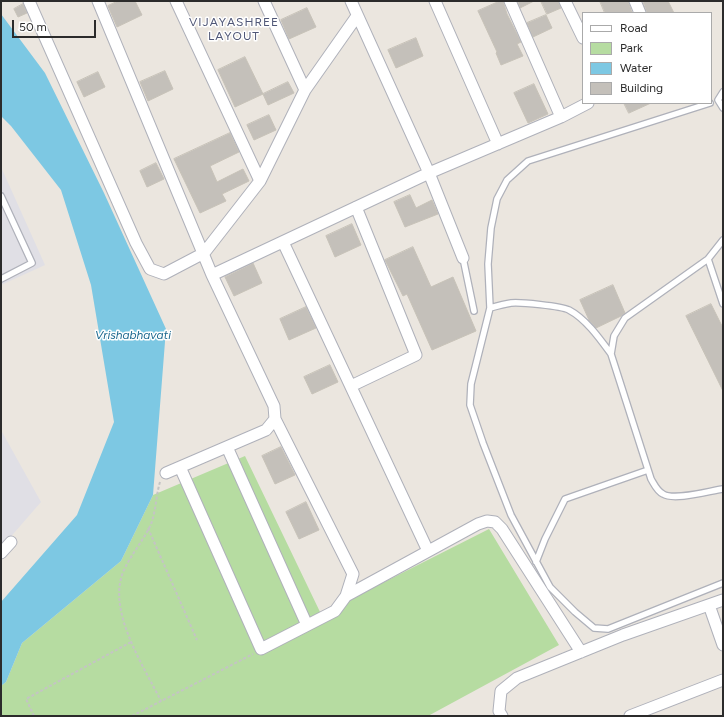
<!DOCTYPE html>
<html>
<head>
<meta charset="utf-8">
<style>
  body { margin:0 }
  #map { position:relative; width:724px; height:717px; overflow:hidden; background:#ebe6df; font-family:Figtree,sans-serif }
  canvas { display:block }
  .frame { position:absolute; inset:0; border:2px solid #2b2b2b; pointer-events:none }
  .legend { position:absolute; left:582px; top:12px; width:130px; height:92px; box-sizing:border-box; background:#fff; border:1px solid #aaa; margin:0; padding:5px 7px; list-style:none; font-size:12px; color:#2b2b2b }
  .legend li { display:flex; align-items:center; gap:8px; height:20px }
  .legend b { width:20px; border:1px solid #aaa }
  .scale { position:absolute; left:12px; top:20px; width:84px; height:18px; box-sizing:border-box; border:2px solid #2b2b2b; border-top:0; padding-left:5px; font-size:12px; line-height:14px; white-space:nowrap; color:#2b2b2b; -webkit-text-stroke:3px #fff; paint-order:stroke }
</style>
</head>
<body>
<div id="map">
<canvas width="724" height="717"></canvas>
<div class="frame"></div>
<ul class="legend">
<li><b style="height:5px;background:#fff"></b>Road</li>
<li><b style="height:11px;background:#b6dca1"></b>Park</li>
<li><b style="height:11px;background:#7dc8e3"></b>Water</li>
<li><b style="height:11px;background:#c4c0ba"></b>Building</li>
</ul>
<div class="scale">50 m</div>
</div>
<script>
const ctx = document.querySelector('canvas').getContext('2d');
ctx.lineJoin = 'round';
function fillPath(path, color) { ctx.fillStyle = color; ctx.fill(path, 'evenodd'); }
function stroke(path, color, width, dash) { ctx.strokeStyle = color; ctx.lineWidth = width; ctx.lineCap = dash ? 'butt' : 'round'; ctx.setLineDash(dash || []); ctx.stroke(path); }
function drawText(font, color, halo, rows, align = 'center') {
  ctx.font = font + ' Figtree,sans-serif'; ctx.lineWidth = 3; ctx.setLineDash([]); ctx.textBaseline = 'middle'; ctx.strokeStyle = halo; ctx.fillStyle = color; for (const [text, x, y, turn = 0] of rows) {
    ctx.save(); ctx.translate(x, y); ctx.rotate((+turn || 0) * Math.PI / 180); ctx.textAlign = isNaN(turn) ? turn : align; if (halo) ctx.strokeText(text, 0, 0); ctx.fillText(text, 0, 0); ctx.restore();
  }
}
fillPath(new Path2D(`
  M1,167l44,98 -44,20z
  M1,430l40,72 -40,46z`), '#e0dfe5');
fillPath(new Path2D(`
  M245,456l76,158 168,-85 70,116 -131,71h-427v-30l5,-4 16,-39 99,-82 32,-66z`), '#b6dca1');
fillPath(new Path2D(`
  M1,14l44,59 59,120 62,136 -13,166 -32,66 -99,82 -16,39 -5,4v-84l76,-87 37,-93 -23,-137 -30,-95 -50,-64 -10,-10z`), '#7dc8e3');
const building = new Path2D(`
  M118,1h17l7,14 -25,12 -9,-21z
  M500,1h3l4,13 14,28 -4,2 6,12 -22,9 -5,-12 1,-1 -19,-41z
  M518,1h16l-14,7z
  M541,1h17l3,7 -14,6z
  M600,1h28l4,12h-27z
  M643,1h25l6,12h-27z
  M23,4l4,9 -9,4 -4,-8z
  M307,8l9,19 -27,12 -8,-19z
  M546,15l6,13 -19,9 -6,-14z
  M416,38l7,18 -27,12 -8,-18z
  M245,57l18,37 -28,13 -17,-37z
  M165,71l8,18 -25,12 -8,-19z
  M98,72l7,15 -21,10 -7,-15z
  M288,82l6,11 -26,12 -5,-11z
  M534,84l14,30 -20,9 -14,-30z
  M624,103h27l-22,10z
  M269,115l7,15 -22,10 -7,-15z
  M230,133l9,19 -29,14 7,16 26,-13 6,12 -27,13 4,7 -26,12 -26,-54z
  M156,163l8,16 -17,8 -7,-16z
  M410,195l6,13 16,-8 6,14 -33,13 -11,-25z
  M352,224l9,21 -26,12 -9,-21z
  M413,247l18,40 22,-10 23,54 -44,19 -25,-56 -4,2 -18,-36z
  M253,263l9,20 -28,13 -9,-19z
  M613,285l12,28 -4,3 -25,12 -7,-8 -9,-20z
  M711,304l12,24v63l-37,-75z
  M306,307l10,21 -27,12 -9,-21z
  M330,365l8,17 -26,12 -8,-17z
  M281,447l14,28 -20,9 -13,-28z
  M306,502l13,28 -20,9 -13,-27z`);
fillPath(building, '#c4c0ba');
stroke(building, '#c7c2b8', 1);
const lane = new Path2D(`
  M723,92l-5,8 5,8
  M1,196l31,67 -31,16
  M723,240l-15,19 -83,59 -11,18 -3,18 40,125c3,5 6,12 12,15 11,7 46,-3 60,-5
  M463,258l11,53
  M708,259l15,45
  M490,308l-19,76 -1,21 13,38 28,72 39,72 25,25 19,16 14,1 115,-46
  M611,354c-11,-15 -25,-35 -42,-44 -8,-4 -49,-8 -58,-7 -7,1 -14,3 -21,5l-2,-44 3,-36 6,-29 10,-19 21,-19 182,-58
  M536,562l9,-23 20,-40 83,-29`);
const street = new Path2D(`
  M29,1l107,242 14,26 14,5 40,-21 56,-72 45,-91 52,-74
  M98,1l114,274 62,131 1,13 -9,11 -100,43
  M176,1l84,180
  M264,1l41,89
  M351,1l78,172 34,85
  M435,1l63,143
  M510,1l51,116
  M565,1l18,37
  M635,1l5,12
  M283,242l145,309
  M212,275l217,-102 132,-56 27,-14
  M351,386l65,-31 -60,-148
  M227,447l80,178
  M180,467l81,182 74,-38 11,-15 7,-22 -78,-155
  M1,553l10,-11
  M346,596l132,-72 9,-3 8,1 7,7 79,123
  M709,605l14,40
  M502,716l-3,-5 2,-20 16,-13 106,-43 100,-35
  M630,716l93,-36`);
stroke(lane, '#afb1ba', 8);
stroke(street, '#afb1ba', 13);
stroke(new Path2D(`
  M160,482c-4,13 -4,29 -9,42 -8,18 -22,32 -29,51 -13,39 22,92 39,126
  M148,528l49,112
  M34,716l-8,-17 105,-57
  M132,716l121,-62`), '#c4c4c4', 2, [3, 2]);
stroke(lane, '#fff', 5.5);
stroke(street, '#fff', 11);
ctx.letterSpacing = '1px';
drawText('12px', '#505777', '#fff', [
  ["VIJAYASHREE",234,22],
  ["LAYOUT",234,36]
]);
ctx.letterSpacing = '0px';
drawText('italic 12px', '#1b688f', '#fff', [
  ["Vrishabhavati",133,335]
]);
</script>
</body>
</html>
